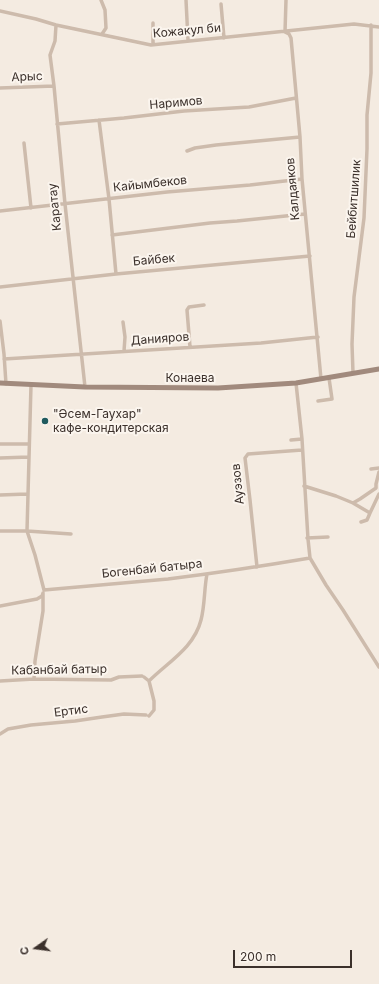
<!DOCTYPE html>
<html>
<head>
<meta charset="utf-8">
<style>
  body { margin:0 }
  #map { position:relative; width:379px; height:984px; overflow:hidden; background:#f4ebe1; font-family:Inter,sans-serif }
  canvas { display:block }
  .north { position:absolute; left:16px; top:928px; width:40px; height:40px; -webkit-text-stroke:3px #fbf5ee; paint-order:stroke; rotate:256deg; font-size:11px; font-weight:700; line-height:16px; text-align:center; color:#3b302b }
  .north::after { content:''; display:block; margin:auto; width:14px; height:18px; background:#3b302b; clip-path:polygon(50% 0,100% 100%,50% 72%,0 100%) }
  .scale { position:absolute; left:233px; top:950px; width:119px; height:18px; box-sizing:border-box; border:2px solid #3b302b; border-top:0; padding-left:5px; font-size:12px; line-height:14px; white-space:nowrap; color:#3b302b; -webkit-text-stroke:3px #fbf5ee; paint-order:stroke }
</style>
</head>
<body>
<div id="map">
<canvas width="379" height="984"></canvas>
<div class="north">С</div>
<div class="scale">200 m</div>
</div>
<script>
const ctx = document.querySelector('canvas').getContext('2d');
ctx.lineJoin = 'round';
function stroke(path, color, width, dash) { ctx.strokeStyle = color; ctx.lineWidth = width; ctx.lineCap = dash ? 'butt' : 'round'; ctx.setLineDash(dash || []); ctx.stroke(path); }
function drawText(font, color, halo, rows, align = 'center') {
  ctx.font = font + ' Inter,sans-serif'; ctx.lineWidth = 4; ctx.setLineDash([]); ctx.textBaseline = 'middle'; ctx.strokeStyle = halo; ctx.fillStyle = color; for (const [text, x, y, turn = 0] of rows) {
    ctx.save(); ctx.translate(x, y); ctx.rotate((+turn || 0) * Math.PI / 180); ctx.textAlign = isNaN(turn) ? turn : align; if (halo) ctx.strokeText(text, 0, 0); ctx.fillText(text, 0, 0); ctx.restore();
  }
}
stroke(new Path2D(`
  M101,0l4,10 1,18 -4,6
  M186,0l2,40
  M286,0l-1,32 4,2 2,4 9,99 2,42 19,200
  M221,4l3,34
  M0,11l36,8 20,6 95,20 203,-21 25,3
  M56,25l-1,16 -5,14 4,31 11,118 20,183
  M153,44v-21
  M0,88l54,-2
  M99,120l10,79 7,75
  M57,124l67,-6 60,-7 65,-4 47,-9
  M24,143l7,65
  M187,151l8,-3 21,-3 84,-8
  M0,211l167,-19 83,-7 52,-6
  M112,235l98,-12 27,-2 68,-7
  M0,287l116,-13 194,-18
  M0,321l4,33 2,30
  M123,322l2,15 -1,14
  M190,347l-3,-37 2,-3 15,-2
  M4,359l257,-16 57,-6
  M353,373l-1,-29 2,-47 10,-79 3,-69v-34l4,-42v-48
  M296,383l6,56 6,100 2,19 16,27 17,25 36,57
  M31,385l-4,146 8,24 9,35
  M318,401l14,-2 -3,-21
  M291,440l11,-1
  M0,444h29
  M0,458l29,-1
  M371,469l8,-1
  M304,486l32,10 17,7 7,-4 16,-11v-4l3,-12
  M0,495l27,-1
  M353,503l17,10 9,-19
  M361,522l6,-2 3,-7
  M0,531h27l44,3
  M307,538l21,-1
  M257,567l-7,-67 -5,-42 3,-4 54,-4
  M44,590c41,-4 83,-7 124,-11 48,-6 95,-13 142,-21
  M0,606l37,-7 5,-3 1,-3
  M144,677l5,4 5,20v9l-5,6
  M34,679l1,-18 8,-50v-18
  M0,681l34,-2 77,1 8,-3 23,-1
  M149,681c19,-19 45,-33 52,-61 4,-15 3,-31 6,-46
  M0,734l8,-5 23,-4 44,-4 27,-4 22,-3 22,1`), '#cdbbac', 3.5);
stroke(new Path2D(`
  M0,383l85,4 133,1 78,-5 83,-14`), '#a18a7d', 5);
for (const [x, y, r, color] of [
  [45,421,4,"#1f5a5e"]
]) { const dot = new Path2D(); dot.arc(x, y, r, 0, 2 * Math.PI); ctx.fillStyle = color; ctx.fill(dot); stroke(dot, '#fbf5ee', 1.5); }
drawText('12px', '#3b302b', '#fbf5ee', [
  ["Кожакул би",187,31,-5],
  ["Арыс",27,77,-2],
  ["Наримов",176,103,-5],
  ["Кайымбеков",150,184,-6],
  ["Калдаяков",293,189,-95],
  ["Бейбитшилик",354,199,-86],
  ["Каратау",55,207,-96],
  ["Байбек",154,260,-5],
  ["Данияров",160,339,-4],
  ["Конаева",190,378],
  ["Ауэзов",238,484,-96],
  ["Богенбай батыра",152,569,-6],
  ["Кабанбай батыр",59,670,-1],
  ["Ертис",71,711,-7]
]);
drawText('12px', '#3b302b', '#fbf5ee', [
  ["\"Әсем-Гаухар\"",53,414],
  ["кафе-кондитерская",53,428]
], 'left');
</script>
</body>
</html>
